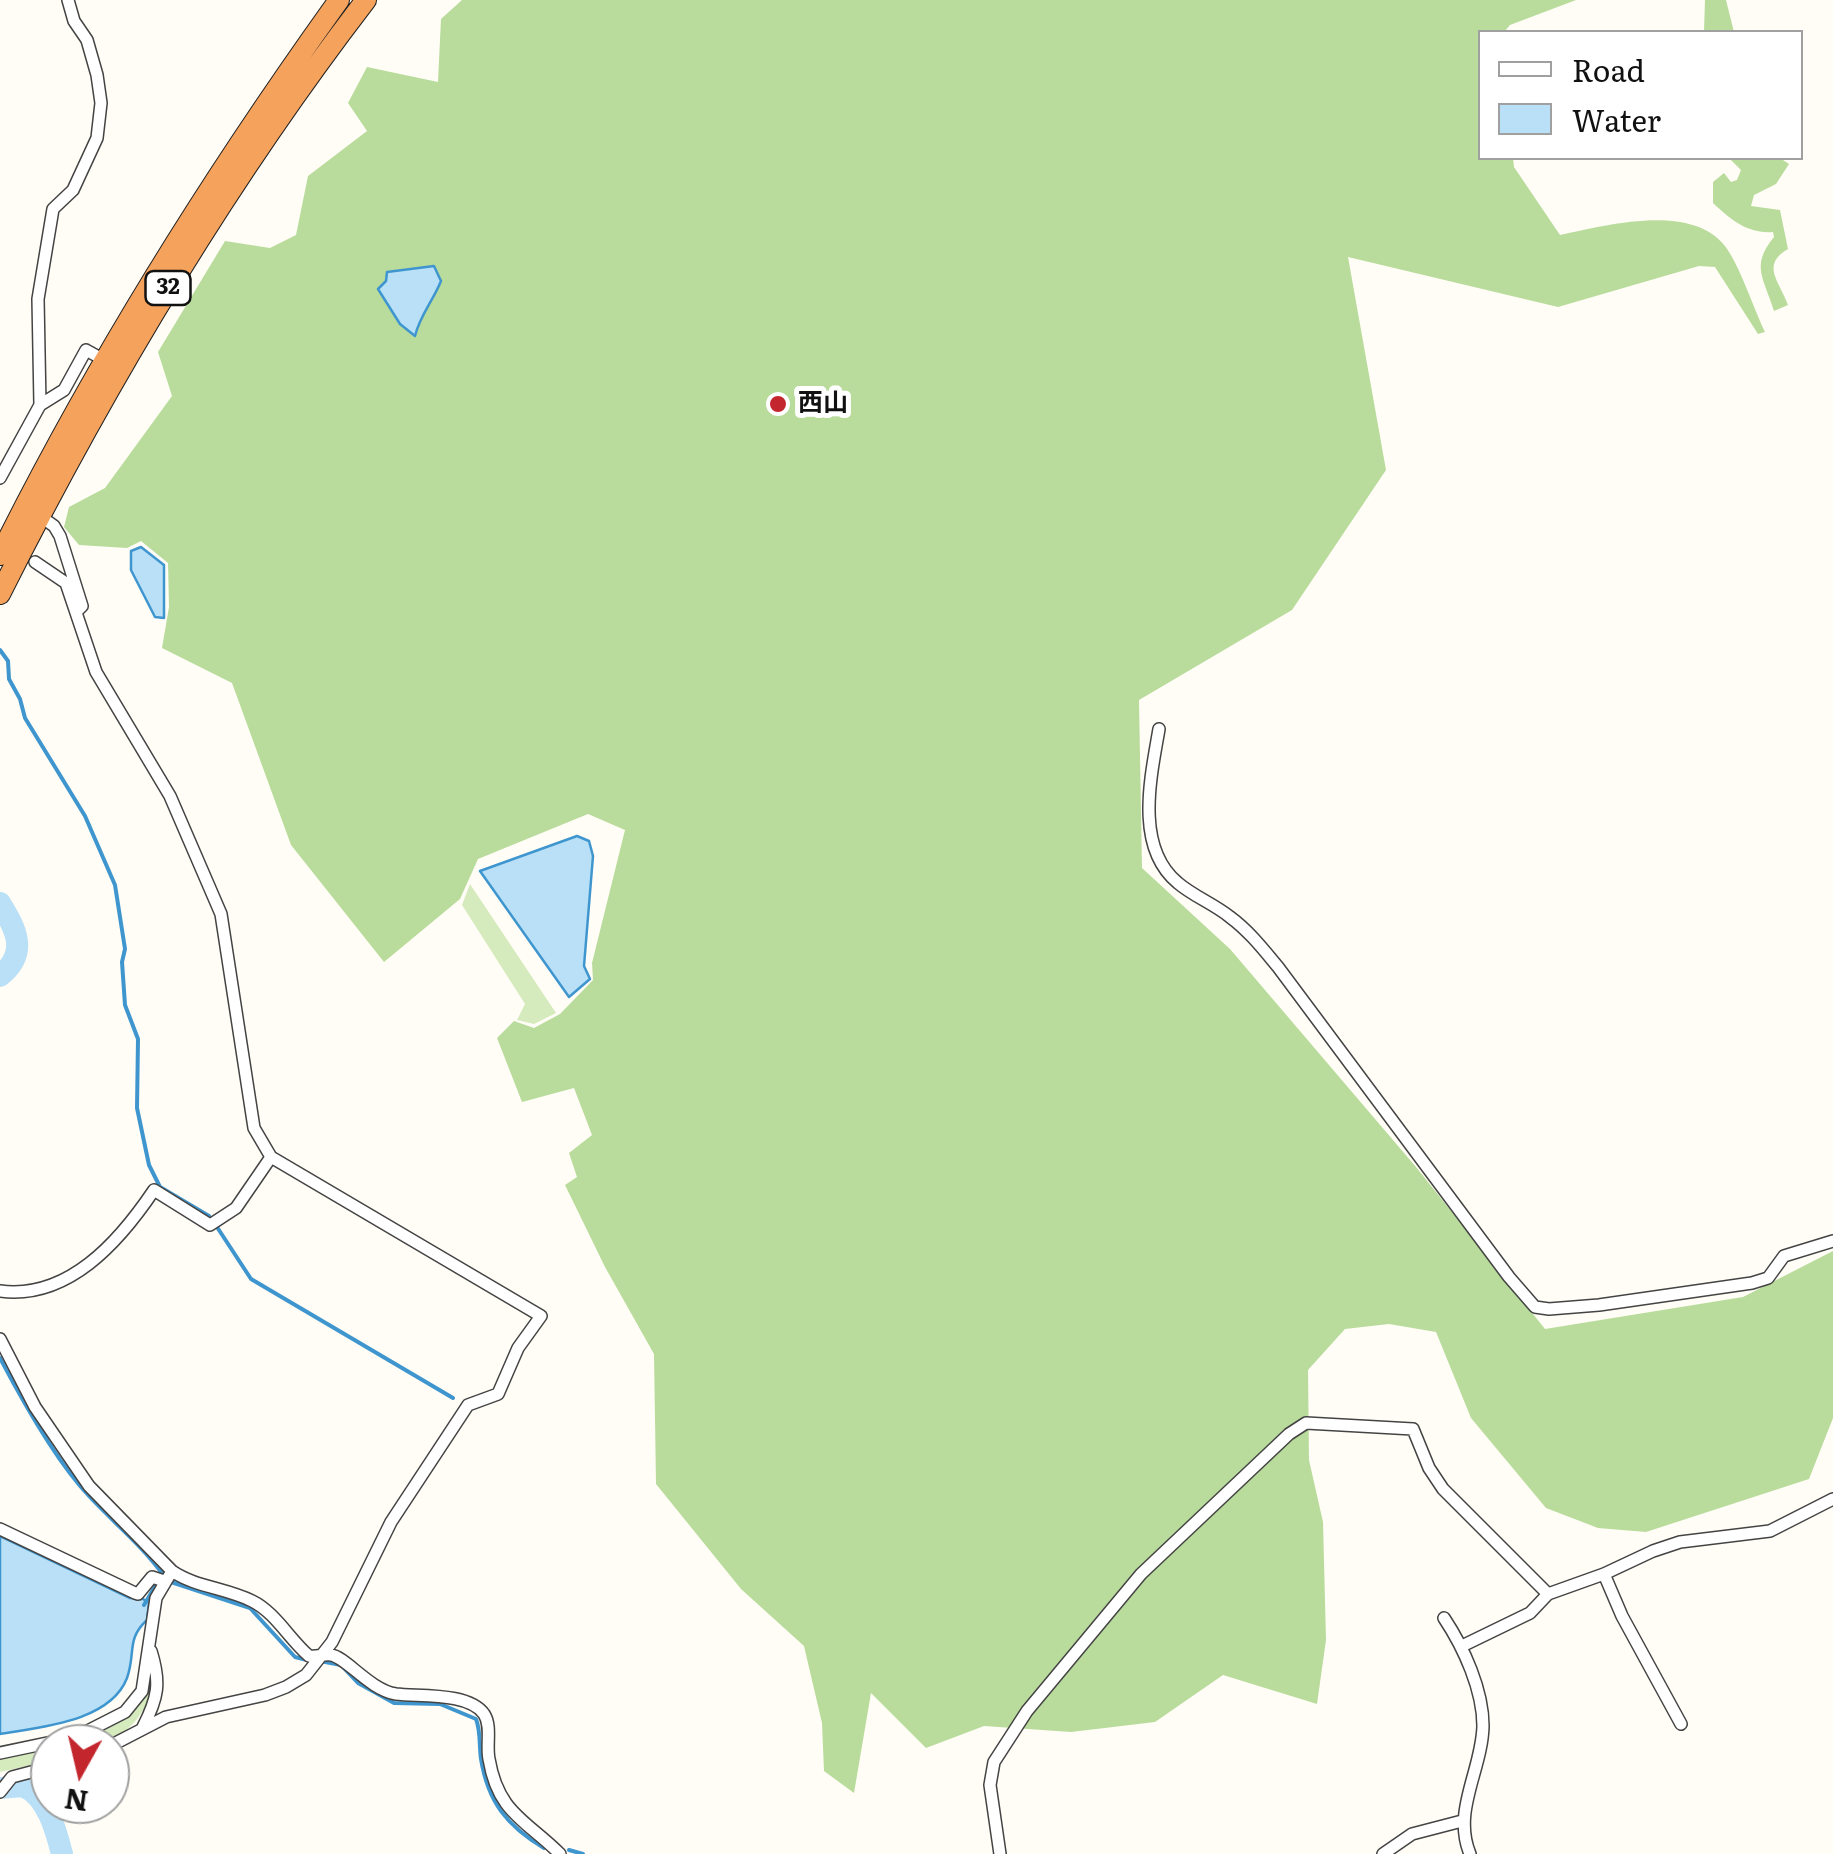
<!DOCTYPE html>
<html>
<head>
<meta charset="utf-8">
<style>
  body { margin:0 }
  #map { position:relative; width:1833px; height:1854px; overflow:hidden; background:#fffdf5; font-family:Literata,serif }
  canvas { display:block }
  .legend { position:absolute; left:1478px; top:30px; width:325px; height:130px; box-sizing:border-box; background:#fff; border:2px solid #a0a0a0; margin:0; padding:12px 18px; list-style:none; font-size:30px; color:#111 }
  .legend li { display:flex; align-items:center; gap:20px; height:50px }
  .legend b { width:50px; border:2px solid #a0a0a0 }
  .north { position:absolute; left:30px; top:1724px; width:100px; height:100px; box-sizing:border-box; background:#fff; border:2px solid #a0a0a0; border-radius:50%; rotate:188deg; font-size:28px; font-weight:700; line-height:40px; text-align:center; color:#111 }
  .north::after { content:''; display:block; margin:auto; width:35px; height:45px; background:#c4262e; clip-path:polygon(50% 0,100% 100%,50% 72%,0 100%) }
</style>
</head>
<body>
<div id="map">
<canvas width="1833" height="1854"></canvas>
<ul class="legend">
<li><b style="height:12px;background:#fff"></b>Road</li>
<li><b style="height:28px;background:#b9e0f7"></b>Water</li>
</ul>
<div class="north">N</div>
</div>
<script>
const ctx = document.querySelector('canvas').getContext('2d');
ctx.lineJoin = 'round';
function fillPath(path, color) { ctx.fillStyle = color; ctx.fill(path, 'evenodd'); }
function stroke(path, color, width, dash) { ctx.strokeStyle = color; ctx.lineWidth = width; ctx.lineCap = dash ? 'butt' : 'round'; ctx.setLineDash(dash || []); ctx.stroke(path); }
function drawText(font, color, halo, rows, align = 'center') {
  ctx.font = font + ' Literata,"Noto Sans JP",serif'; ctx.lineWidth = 10; ctx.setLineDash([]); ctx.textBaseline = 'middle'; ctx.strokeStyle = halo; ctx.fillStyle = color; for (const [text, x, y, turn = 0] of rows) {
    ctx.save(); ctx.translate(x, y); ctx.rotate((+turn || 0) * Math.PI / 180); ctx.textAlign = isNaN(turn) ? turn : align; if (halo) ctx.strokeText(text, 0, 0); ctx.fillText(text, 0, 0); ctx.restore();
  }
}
fillPath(new Path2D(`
  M470,884l86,129 -22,11 -17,-4 8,-16 -63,-99z
  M151,1660c10,35 -17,78 -55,84 -10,2 -22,0 -33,0 27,-9 64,-17 79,-44 6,-10 7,-28 9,-40z
  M50,1747v14l-50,11v-16z`), '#d5ebbd');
fillPath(new Path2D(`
  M462,0h1114l-66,25 -6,7h-24v126h33l1,9 46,68c45,-9 130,-33 165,11 14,18 29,63 40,86l-7,2 -43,-67 -16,-1 -141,41 -210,-50 38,213 -94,140 -153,90 3,168 88,81 186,218 129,162 198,-32 90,-46v167l-24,61 -163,53 -48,-4 -52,-20 -75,-90 -35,-86 -47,-8 -44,5 -37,41 1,90 14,62 3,118 -9,64 -94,-29 -68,47 -84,10 -87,-6 -58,22 -55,-55 -17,100 -30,-22 -2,-48 -18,-77 -63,-57 -85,-105 -2,-130 -49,-87 -40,-82 12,-8 -8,-24 23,-18 -18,-47 -52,14 -25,-64 17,-17 20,7 26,-14 33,-34 -1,-17 33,-133 -37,-16 -110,45 -18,40 -76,63 -93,-117 -59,-162 -70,-35 7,-41 -1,-44 -27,-22 -14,7 -48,-3 -15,-18 5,-20 36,-19 67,-92 -14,-44 67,-111 45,7 26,-13 12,-59 59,-45 -19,-28 19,-36 71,15 3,-63z
  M1705,0h21l8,32h-30z
  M1729,158h51l9,6 -13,20 -22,11 -3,11 29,4 8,39c-28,16 -8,33 0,56l-14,6c-10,-33 -24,-45 0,-74l-1,-5c-25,2 -42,-12 -60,-29v-21l11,-9 7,9 6,-2 4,-10z`), '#b9dc9c');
const water = new Path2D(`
  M434,266l7,15c-8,20 -21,34 -26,55l-15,-12 -22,-35 8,-8 1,-9z
  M141,547l23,18v53l-9,-1 -24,-47v-19z
  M577,836l12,5 4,15 -9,110 6,13 -21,18 -89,-126z
  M0,1536l130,62 13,1 6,4 -2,17c-21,19 -11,33 -20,58 -17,44 -87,49 -127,56z`);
fillPath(water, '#b9e0f7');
stroke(water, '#3f96cf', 2.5);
stroke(new Path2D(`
  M0,650l8,11 1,18 11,20 5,19 60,98 30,69 10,64 -3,13 3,43 13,34 -1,69 12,57 11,22 49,29
  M217,1227l34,52 202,119
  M0,1358c22,42 57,104 89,138 25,27 54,50 75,80
  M171,1582l79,26 45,49 16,4
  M144,1605l13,-22
  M320,1661l21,4 17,18 36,20 46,1 36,15c5,13 3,27 5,40 7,43 26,67 63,89
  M569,1850l14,4`), '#3f96cf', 4);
stroke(new Path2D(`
  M0,903c16,26 29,50 0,73
  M0,1788l23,-2c24,10 33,44 39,68`), '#b9e0f7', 22);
const street = new Path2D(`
  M40,405l24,-15 22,-40 18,10
  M0,478l40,-73 -2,-106 15,-90 20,-19 24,-52 4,-35 -4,-28 -10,-35 -13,-19 -6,-21
  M40,516l14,10 6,10 22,70 -5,5
  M35,562l31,21 30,89 74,124 51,118 33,214 17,29 270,159 -23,32 -20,46 -30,11 -77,117 -59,120 -26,33 -20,12 -21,8 -99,22 -56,29
  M1159,729c-8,47 -25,118 19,154 15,13 36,21 52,34 19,14 33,32 48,50l231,310 26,30 14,2 50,-4 153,-22 16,-5 16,-22 49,-15
  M0,1291c68,9 119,-49 154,-101l56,35 26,-17 35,-51
  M0,1339l35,68 54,79 83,85c23,16 54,17 80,30 23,11 38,39 57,55 8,1 15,-2 22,-1 15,2 39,35 65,39 23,3 72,-2 88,20 8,12 2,31 5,45 9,54 37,61 71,95
  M0,1529l135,64 3,1 14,-17 12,4
  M1604,1574l18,42 59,108
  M1444,1618c20,30 39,72 39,108 -1,44 -31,85 -13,128
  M1462,1646l68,-33 18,-19 56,-20 49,-23 27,-9 90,-11 63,-32
  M143,1727c15,-29 18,-44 8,-76
  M0,1753l76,-16 49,-25 17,-21 14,-93 16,-27
  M0,1792l12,-15 38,-10
  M1000,1854l-10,-69 4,-23 33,-51 114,-137 148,-140 17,-11 107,6 16,39 14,21 105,105
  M1383,1854l29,-20 50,-13`);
const highway = new Path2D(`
  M0,555c97,-195 212,-378 339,-555
  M0,594c105,-209 223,-408 366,-594`);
stroke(street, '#444', 14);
stroke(highway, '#222', 22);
stroke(street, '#fff', 11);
stroke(highway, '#f5a25d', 20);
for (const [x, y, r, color] of [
  [778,404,10,"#c4262e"]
]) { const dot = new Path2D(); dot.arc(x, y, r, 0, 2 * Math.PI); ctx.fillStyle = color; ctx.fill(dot); stroke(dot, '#fff', 4); }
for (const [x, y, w] of [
  [168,288,45]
]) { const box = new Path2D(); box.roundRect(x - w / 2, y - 17, w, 34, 8); ctx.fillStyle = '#fff'; ctx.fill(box); stroke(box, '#111', 2.5); }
drawText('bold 22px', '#111', null, [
  ["32",168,288]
]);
drawText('bold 25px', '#111', '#fff', [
  ["西山",798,404]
], 'left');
</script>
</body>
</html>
